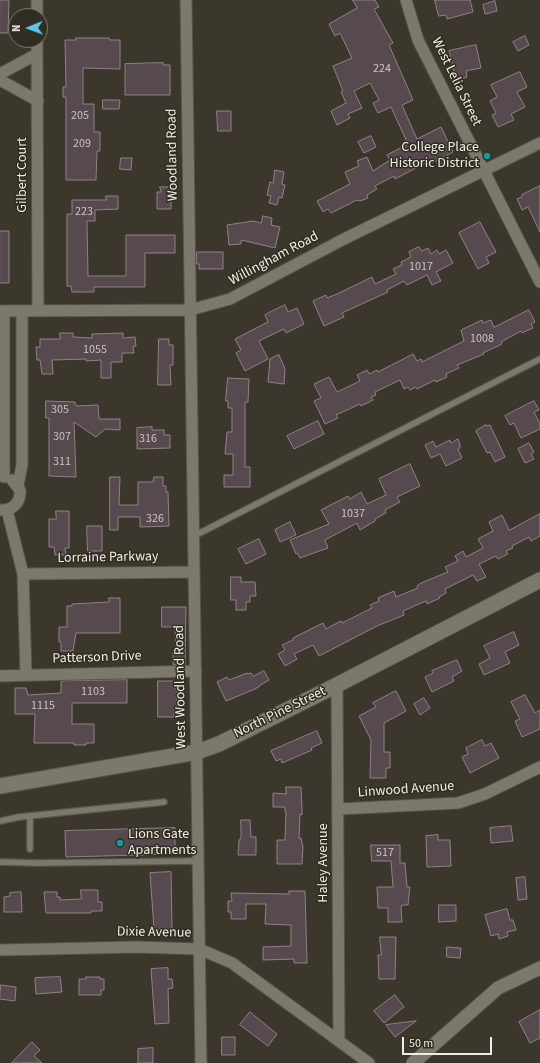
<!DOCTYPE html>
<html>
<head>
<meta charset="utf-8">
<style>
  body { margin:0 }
  #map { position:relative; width:540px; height:1063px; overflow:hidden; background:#3b372c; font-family:"Source Sans 3",sans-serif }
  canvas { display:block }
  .north { position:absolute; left:8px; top:8px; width:40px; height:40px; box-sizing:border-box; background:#302d22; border:1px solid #7c7a70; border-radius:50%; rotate:269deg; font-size:11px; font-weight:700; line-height:16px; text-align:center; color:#efede6 }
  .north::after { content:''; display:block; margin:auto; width:14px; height:18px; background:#5cc7e7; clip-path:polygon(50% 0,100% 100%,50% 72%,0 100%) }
  .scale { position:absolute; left:402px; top:1037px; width:90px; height:18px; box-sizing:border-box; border:2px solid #efede6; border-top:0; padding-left:5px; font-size:12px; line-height:14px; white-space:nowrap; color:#efede6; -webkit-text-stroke:3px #302d22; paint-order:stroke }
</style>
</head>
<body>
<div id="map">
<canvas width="540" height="1063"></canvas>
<div class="north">N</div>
<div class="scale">50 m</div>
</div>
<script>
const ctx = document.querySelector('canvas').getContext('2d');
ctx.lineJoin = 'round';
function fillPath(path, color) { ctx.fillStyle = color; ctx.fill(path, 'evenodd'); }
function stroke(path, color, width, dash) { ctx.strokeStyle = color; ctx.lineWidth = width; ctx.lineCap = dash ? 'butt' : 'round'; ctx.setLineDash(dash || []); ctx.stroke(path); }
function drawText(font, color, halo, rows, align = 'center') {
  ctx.font = font + ' "Source Sans 3",sans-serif'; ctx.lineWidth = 3; ctx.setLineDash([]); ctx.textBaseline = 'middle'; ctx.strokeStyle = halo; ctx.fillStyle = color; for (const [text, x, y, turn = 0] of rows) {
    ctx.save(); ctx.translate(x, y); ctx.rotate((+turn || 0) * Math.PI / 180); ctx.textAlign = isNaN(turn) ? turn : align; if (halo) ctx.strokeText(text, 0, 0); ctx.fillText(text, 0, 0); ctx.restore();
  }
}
const building = new Path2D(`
  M0,0h9l-1,33h-8z
  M353,0h22l4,7 -5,2 19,34 -4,2 24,55 -11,5 15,34 24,-12 12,25 -6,3 3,6 -8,4 -3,-5 -7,3 -1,-3 -36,19 -1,-3 -19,10 2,3 -10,6 1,3 -8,3 -3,-1 -26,13 -3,-4 -5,3 -6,-11 33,-17 -5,-12 14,-6 -2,-5 10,-4 6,14 17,-11 -3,-5 21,-11 -17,-37 -13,6 -5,-10 6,-3 -9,-17 -16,8 8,17 -14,6 2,4 -13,7 -6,-14 15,-8 -5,-11 2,-1 -10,-25 19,-8 -12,-25 -5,3 -6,-12 28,-16z
  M435,0h35l3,12 -26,7 -1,-4 -7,1z
  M495,1l2,10 -12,3 -2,-9z
  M525,36l4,9 -11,6 -5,-9z
  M76,38h33l1,2h10v29l-37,-1v36h11v28h6v19h-3l-1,29h-30v-83h-3v-10h3l-1,-47h11z
  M476,45l5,23 -15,3 1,6 -11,3 -7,-29z
  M163,63v2h7v30h-45v-31z
  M520,72l7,15 -10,5 8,15 -14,7 3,6 -16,7 -6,-12 4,-2 -6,-12 7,-4 -6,-12z
  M103,100h17l-1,9h-16z
  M217,111h14v20h-13z
  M371,136l5,11 -12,6 -6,-11z
  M121,158h11l-1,12 -11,-1z
  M275,170l9,2 -2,12 3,1 -3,13 -3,-1 -2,8 -8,-2 2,-7 -4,-1 3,-13 3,1z
  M540,186v46l-12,-25 -6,3 -5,-11 5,-2v-2z
  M160,187h11v22h-14v-17h4z
  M106,196h12v13l-23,1v11h-8l1,55h38v-41h49v18h-30v34h-51v5h-22l-1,-6h-4v-72h5v-14h34z
  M263,216l9,2 -1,7 9,2 -5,21 -34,-8v4l-12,1 -2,-20 26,-4 8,2z
  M480,222l16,30 -10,5 3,6 -11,6 -19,-36z
  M0,231h9v52h-9z
  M419,247l3,4 6,-3 3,6 6,-4 2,4 7,-4 7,13 -17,9 5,9 -9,4 -5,-10 -20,10 -3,-4 -17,9 1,2 -46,21 2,4 -20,9 -11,-25 13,-6 1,3 10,-4 35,-17 3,7 21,-10 -3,-5 9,-4 -1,-3 10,-5 -2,-5z
  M197,252h26v17h-24v-5h-2z
  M285,305l3,7 9,-4 7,16 -18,9 -2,-4 -25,12 9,18 -23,12 -9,-18 5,-3 -6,-11 33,-17 -3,-7z
  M529,310l6,12 -4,2 2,4 -11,5 -1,-2 -20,11 1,2 -19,9 1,1 -27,11 2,3 -13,6 1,3 -11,5 -1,-2 -18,9 -1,-2 -6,3 -2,-3 -4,2 -4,-9 -25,12 1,3 -5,2 2,3 -12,6 -1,-2 -24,11 2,3 -13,6 -11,-23 7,-3 -7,-14 15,-7 8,15 23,-11 -3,-6 10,-5 2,4 8,-4 1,2 35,-18 4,7 4,-2 1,3 42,-21 -3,-11 21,-10 1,3 8,-3 3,7z
  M60,333h13v4l19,1v-4l31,-1v5l12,-1 1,9 -3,1 1,6h-12v9h-11v16h-10v-18l-15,1v-2l-34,1 1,14h-11l-2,-14h-3l-1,-13h4v-8h20z
  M159,339h10v6h4v20h-3l1,20h-13z
  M279,355l6,14 -1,15 -16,-2 2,-23z
  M228,378l21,1 -1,23h-3v65h5v20h-26v-12h9v-21h-8l2,-22h5v-24h-4v-7h-2z
  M46,401l29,1 1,4 22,-1 1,14h21v11l-15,-1 -9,8 -22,-15 2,55 -27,-1v-58h-3z
  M534,401l5,9 -5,2 6,12v5l-19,9 -7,-15 -4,2 -5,-9z
  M318,421l6,13 -30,15 -7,-13z
  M486,425v1l4,-1 15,32 -10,5 -5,-10 -3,1 -11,-22z
  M152,427v3h12v5h6v13l-33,1v-21z
  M458,439l2,5v4l-2,1 4,9 -16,8 -6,-12 -9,4 -6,-13 8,-4 3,6 14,-7 1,3z
  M529,443l5,9 -3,2 3,5 -9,4 -7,-14z
  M410,464l10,22 -23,11 3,5 -15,8 1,3 -11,6v2l-15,9 -3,-7 -32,17 3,8 -28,10 -3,-5 -1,1 -6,-14 39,-16 -8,-14 27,-14 2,3 11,-7 6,12 19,-9 -7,-16z
  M110,477h10l-1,28h19v-23h15l1,-5h9v9h3v6h2l1,34 -29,1v-10h-22v13h-8z
  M56,511h13v37h-4l1,7h-11l-1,-8h-5v-28h7z
  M540,514v22l-9,5 -2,-4 -17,9 1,2 -7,3 2,3 -10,5 -2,-3 -17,8 7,13 -9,4 -4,-6 -28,14 1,4 -7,4 1,1 -13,6 -1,-3 -23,10 1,4 -27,11 -58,30 -6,-11 -19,9 3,5 -12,7 -7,-12 7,-4 -3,-5 11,-5v-2l30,-15 3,6 15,-8 1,2 30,-15 -2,-3 9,-4 -1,-3 16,-7 2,6 22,-9 -1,-2 4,-3 27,-11 -3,-5 13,-6 -3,-5 8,-5 3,6 17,-9 -5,-9 15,-8 -4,-9 13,-7 7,15z
  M290,522l6,13 -16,7 -5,-12z
  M87,526h15v25h-14z
  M259,539l7,15 -20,10 -8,-15z
  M231,577h10v5h14l1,14h-6v6h-4v8h-10v-10h-5z
  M109,598h11v35h-44l-3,18h-12v-9h-2v-15h8v-21h5v-2l37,-2z
  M162,607h24l-1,57 -12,1v-13h3l-1,-25h-13z
  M514,632l5,13 -14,7 5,11 -26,12 -5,-11 11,-6 -6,-12z
  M457,660l5,11 -10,6 2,4 -22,11 -7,-15 8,-4 -1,-2z
  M264,671l5,9 -9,5v1l-5,3 -29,12 -9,-19 10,-5 2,3 18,-7 1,1 3,-1 2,3z
  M127,680v23h-55v21h22v19h-8v2h-12v-2h-40l1,-29h-20v-26h11l2,7 33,-2v-11l2,-1z
  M158,681h15l1,7h3v21h-3v8h-16z
  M396,691l10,20 -22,12v29h6v16h-4v10h-16l1,-38 -12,-24 17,-9 -3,-4z
  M525,695l10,18 5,-3v19l-18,8 -7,-16 5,-2 -9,-17z
  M424,698l6,10 -10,7 -6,-11z
  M317,731l5,12 -11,5 1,2 -30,13 -1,-4 -5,2 -5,-10z
  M482,740l3,6 6,-3 8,15 -29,15 -8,-16 6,-3 -2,-6z
  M286,787h15l1,21v7l-2,-1 -1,24h2l2,9 -1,17h-25v-24h8l1,-28h-1v-5h-12v-14l13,1z
  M241,820h9l1,17h5v18h-18l1,-14 2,-4z
  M511,826l2,15 -22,2 -1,-15z
  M175,828v26l-109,3 -1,-26z
  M438,835v5h12l1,26 -24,1 -1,-31z
  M371,845h29v18h5l2,24h3l-2,18h-6l-1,3 1,14h-14v-14h-10l-1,-21h16l-2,-26h-19z
  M171,872l1,57h-18l-4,-56z
  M525,877l2,22 -9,1 -2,-22z
  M81,890h17v12h4v9h-11v2h-45l-2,-21h13v5h3v3l21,-1z
  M289,891h16l2,72h-13v-4l-31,1v-13l28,-1v-21l-26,-1 1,-20h-20v15h-15v-7h-3v-11h4l-1,-8 58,1z
  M21,892l1,20h-18v-15l6,-1v-3z
  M439,905h17v16l-17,1z
  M507,909l3,11h3l3,10 -9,2 1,4 -9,3 -1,-5 -7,2 -6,-21z
  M380,937h16l-1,42h-16l-1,-24h3z
  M447,947l14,1 -1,10 -13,-1z
  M168,968v11h4l1,9 -5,1 1,34 -14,1 -4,-55z
  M60,977l2,15 -26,2 -1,-16z
  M86,977h14v2h4v11h-3v5h-22v-16h7z
  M1,985l15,2 -1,14 -15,-2z
  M395,995l9,12 -20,16 -10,-12z
  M540,1010v28l-10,5 -11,-21z
  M250,1012l27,22 -9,12 -28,-21z
  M416,1021l-21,16 -9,-12z
  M222,1037h13v18h-13z
  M32,1042l8,8 -6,6 8,7h-30z
  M153,1048v15h-15v-14z`);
fillPath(building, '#574a4f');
stroke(building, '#908187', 1);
const service = new Path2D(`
  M194,536l346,-177
  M30,816v33
  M0,821l19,-4 145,-15
  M0,862l36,1 162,-2`);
const minor = new Path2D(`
  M37,0v16
  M186,0l15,1063
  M406,0l12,40 122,242
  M37,40l1,270
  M0,74l37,-20
  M0,80l38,21
  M0,311l190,-1 40,-11 114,-60 196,-96
  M4,477v-166
  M18,485l4,-20v-154
  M0,510c13,1 21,-8 20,-20l-8,-10
  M7,510l16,64 3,101
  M23,574l171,-2
  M0,676l196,-5
  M337,685l2,355
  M339,809l119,-6 27,-9 55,-27
  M0,950l136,-3 63,2 33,14 137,100`);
const tertiary = new Path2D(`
  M413,1063l85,-75 42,-20`);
const secondary = new Path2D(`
  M0,786l197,-34 22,-8 118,-59 203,-105`);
stroke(service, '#57554b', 8);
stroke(minor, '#57554b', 13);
stroke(tertiary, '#57554b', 15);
stroke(secondary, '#57554b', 17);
stroke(service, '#7c796c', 5.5);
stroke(minor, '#7c796c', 11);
stroke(tertiary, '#7c796c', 13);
stroke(secondary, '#7c796c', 15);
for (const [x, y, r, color] of [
  [487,156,4,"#0f9aa8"],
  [120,843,4,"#0f9aa8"]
]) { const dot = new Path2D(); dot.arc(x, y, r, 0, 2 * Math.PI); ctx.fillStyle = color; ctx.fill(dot); stroke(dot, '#302d22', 1.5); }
drawText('12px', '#c9c4c0', null, [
  ["224",382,69],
  ["205",80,116],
  ["209",82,144],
  ["223",84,212],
  ["1017",421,267],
  ["1008",482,339],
  ["1055",95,350],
  ["305",60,410],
  ["307",62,437],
  ["316",148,439],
  ["311",62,462],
  ["1037",353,514],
  ["326",155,519],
  ["1103",93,692],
  ["1115",43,706],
  ["517",385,853]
]);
drawText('14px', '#efede6', '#302d22', [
  ["West Lelia Street",456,82,64],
  ["Woodland Road",173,155,-91],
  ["Gilbert Court",23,175,-90],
  ["Willingham Road",274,259,-28],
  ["Lorraine Parkway",108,558,-1],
  ["Patterson Drive",97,658,-2],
  ["West Woodland Road",181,687,-91],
  ["North Pine Street",280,713,-26],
  ["Linwood Avenue",406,790,-4],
  ["Haley Avenue",324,863,-90],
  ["Dixie Avenue",154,933,1]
]);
drawText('14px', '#efede6', '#302d22', [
  ["College Place",479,148],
  ["Historic District",479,164],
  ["Lions Gate",128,835,"left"],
  ["Apartments",128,851,"left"]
], 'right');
</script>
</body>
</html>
